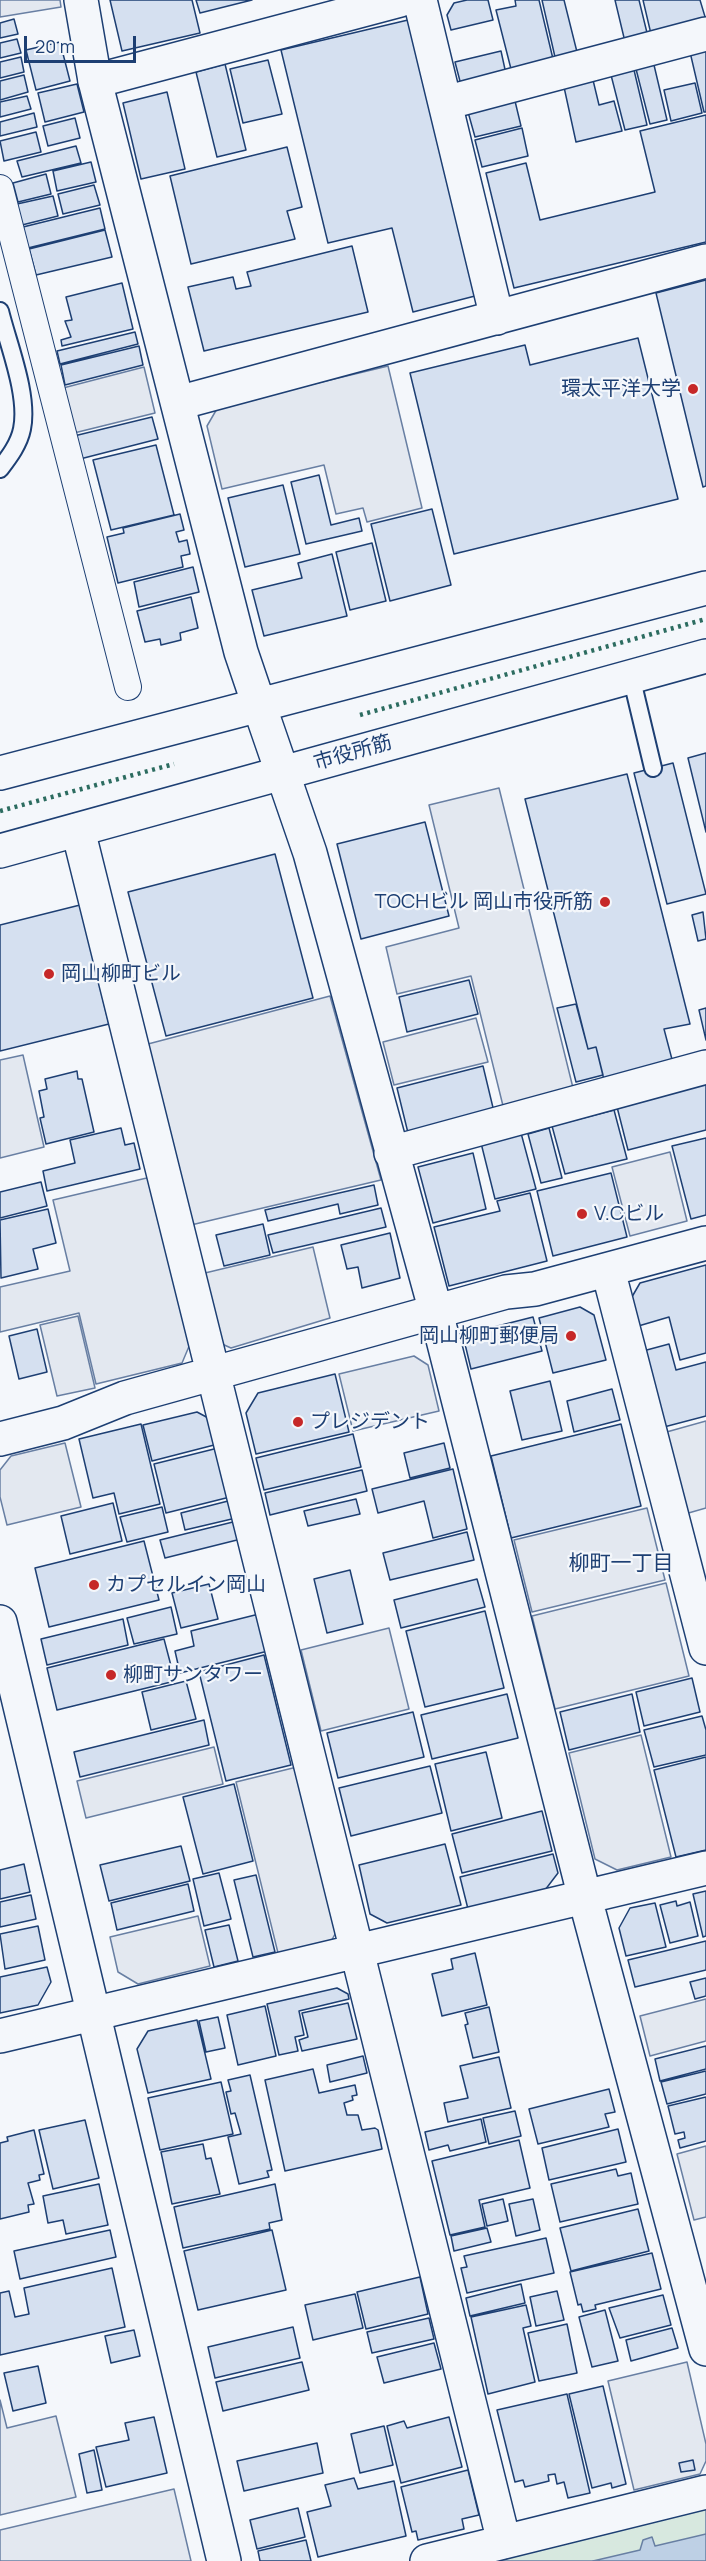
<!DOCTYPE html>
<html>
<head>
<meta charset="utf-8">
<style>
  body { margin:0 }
  #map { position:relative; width:706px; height:2561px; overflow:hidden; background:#f4f7fb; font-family:Manrope,sans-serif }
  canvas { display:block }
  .scale { position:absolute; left:24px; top:36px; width:112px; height:27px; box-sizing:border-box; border:3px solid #1d3f73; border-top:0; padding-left:8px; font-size:18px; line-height:21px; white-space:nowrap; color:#1d3f73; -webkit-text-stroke:4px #f4f7fb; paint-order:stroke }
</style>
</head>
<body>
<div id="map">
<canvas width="706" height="2561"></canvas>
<div class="scale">20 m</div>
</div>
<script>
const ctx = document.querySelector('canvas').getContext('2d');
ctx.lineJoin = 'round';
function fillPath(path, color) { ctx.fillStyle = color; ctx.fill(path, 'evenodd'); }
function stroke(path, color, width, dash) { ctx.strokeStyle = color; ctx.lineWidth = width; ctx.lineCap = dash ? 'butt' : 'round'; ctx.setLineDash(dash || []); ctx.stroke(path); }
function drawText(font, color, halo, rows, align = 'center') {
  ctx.font = font + ' Manrope,"Noto Sans JP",sans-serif'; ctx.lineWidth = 4.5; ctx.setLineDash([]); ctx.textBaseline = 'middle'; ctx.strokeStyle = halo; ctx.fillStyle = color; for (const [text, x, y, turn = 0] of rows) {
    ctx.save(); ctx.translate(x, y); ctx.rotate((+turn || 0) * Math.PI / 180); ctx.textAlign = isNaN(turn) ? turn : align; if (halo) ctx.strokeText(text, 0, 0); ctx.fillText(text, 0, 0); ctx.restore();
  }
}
const green = new Path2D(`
  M706,2507v54h-212z`);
fillPath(green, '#d7e8df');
stroke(green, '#687fa3', 1.5);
const parking = new Path2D(`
  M0,0h60l1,7 -61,10z
  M388,366l34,142 -55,14 -4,-14 -27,6 -12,-49 -102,24 -15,-63 11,-19z
  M144,367l11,46 -81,20 -11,-45z
  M499,788l76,308 -70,18 -34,-138 -74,18 -11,-47 73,-19 -30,-123z
  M330,996l51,184 -190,45 -43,-181z
  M476,1018l12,44 -94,23 -11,-43z
  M23,1055l21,92 -44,11v-98z
  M670,1152l17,69 -57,15 -18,-69z
  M151,1177l39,167 -8,19 -86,21 -17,-71 -79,19v-45l70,-16 -17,-71z
  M313,1247l17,71 -99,30 -9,-4 -17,-71z
  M78,1316l17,72 -38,8 -17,-71z
  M414,1356l14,9 11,46 -86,20 -14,-57z
  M706,1421v87l-21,6 -22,-81z
  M65,1443l16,64 -74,18 -7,-28v-27l11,-14z
  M647,1508l18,72 -133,32 -18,-72z
  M666,1583l23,93 -134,33 -23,-93z
  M389,1628l20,81 -88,22 -20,-81z
  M641,1735l30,122 -54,13 -22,-11 -26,-106z
  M214,1747l9,37 -137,34 -9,-37z
  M301,1766l39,159 -11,20 -50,12 -43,-175z
  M198,1916l12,50 -72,18 -20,-12 -8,-35z
  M706,1999v42l-56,15 -10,-40z
  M706,2146v71l-12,3 -17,-66z
  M687,2362l19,82v17l-6,13 -66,16 -26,-109z
  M0,2400l7,28 49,-12 20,81 -76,18z
  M174,2489l17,72h-191v-31z`);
fillPath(parking, '#e3e8f0');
stroke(parking, '#687fa3', 1.5);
const water = new Path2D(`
  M706,2534v27h-113l47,-11 3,-10 9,-3 3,9z`);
fillPath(water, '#bed0e5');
stroke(water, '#687fa3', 1.5);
const building = new Path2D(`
  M110,0h82l8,33 -78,18z
  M196,0h56l-52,13z
  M467,0h21l5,20 -42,10 -4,-15 7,-12z
  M515,0h24l14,59 -42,10 -15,-59 20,-4z
  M542,0h22l13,52 -22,5z
  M615,0h24l10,41 -23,5z
  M643,0h57l6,20 -55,14z
  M14,19l4,15 -18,4v-15z
  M408,20l67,276 -62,16 -21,-84 -64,15 -47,-193z
  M17,39l4,14 -21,5v-15z
  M60,42l10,39 -34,9 -10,-40z
  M706,48v64h-2l-14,-60z
  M501,51l5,23 -45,11 -6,-23z
  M21,57l3,15 -24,6v-16z
  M268,60l14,54 -39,9 -13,-54z
  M225,64l21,86 -29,7 -21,-85z
  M654,65l13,55 -17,4 -14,-55z
  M634,70l13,55 -22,5 -14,-55z
  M24,75l4,17 -28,8v-19z
  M593,80l6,25 15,-4 8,30 -46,11 -12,-55z
  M695,83l7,30 -31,8 -7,-31z
  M77,84l7,28 -39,10 -7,-29z
  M167,92l18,77 -44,10 -18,-76z
  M27,96l4,13 -31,8v-15z
  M515,101l6,25 -46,11 -7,-25z
  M34,113l3,14 -37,9v-14z
  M706,115v127l-192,46 -28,-115 40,-10 14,57 115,-28 -15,-61z
  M75,118l5,20 -32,8 -5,-20z
  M522,128l6,28 -46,11 -7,-27z
  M36,132l5,20 -37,9 -4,-20z
  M76,146l5,17 -59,14 -5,-16z
  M287,147l15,60 -15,4 8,28 -104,25 -21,-88z
  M91,162l5,20 -39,9 -4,-20z
  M46,174l5,20 -33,8 -5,-19z
  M94,185l6,20 -37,9 -5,-20z
  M53,196l5,20 -36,9 -5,-21z
  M100,208l5,21 -77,19 -5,-21z
  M105,230l7,27 -76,18 -7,-26z
  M352,246l16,66 -164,39 -16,-64 45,-10 3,12 15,-3 -4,-14z
  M706,280v206l-3,1 -47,-194z
  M122,283l11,46 -71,17 -1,-6 10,-3 -6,-16 7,-1 -6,-23z
  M135,332l3,12 -78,20 -3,-13z
  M638,338l40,161 -224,55 -44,-181 115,-28 5,20z
  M139,346l4,19 -78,20 -4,-20z
  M152,417l6,22 -78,20 -6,-23z
  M156,445l18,70 -63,15 -18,-70z
  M319,475l12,50 28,-7 3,13 -56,13 -15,-62z
  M283,485l17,69 -55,13 -17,-69z
  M432,509l19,76 -61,16 -19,-77z
  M180,514l4,16 -8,2 3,10 8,-2 3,14 -9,2 2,11 -65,16 -11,-46 17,-4 -1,-5z
  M372,543l14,58 -36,9 -14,-58z
  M332,554l15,62 -83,20 -12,-46 50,-12 -4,-15z
  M193,567l6,25 -60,15 -5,-25z
  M191,597l7,31 -18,5 1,7 -20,5 -1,-6 -15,3 -8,-31z
  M706,753v79l-18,-74z
  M673,763l33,131 -39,10 -33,-131z
  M627,774l63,250 -26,5 10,38 -69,17 -9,-37 -8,2 -63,-250z
  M425,822l24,94 -88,23 -24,-95z
  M275,854l38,144 -147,38 -38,-144z
  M80,905l29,119 -109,27v-126z
  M703,912l3,27 -8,2 -6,-26z
  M469,980l9,34 -71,18 -8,-35z
  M576,1004l12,45 8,-2 7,28 -27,7 -19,-74z
  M706,1008v32l-7,-30z
  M483,1066l12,50 -86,21 -12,-49z
  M77,1071l1,8h4l12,53 -48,12 -6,-26 4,-1 -5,-26 8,-2 -2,-10z
  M706,1080v50l-78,20 -12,-47z
  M614,1110l13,49 -62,15 -13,-48z
  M121,1128l4,17 9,-2 6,26 -93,22 -4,-20 32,-8 -5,-23z
  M549,1128l13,50 -21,5 -13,-49z
  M521,1133l15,56 -41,10 -14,-56z
  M706,1138v77l-15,4 -19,-73z
  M473,1153l13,56 -53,14 -15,-56z
  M611,1173l16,64 -74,19 -16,-65z
  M41,1182l6,24 -47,12v-26z
  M374,1185l4,20 -38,9 -2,-10 -70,17 -3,-11z
  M530,1193l17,68 -98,25 -15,-59 66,-16 -3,-10z
  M381,1208l5,19 -113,26 -5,-18z
  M48,1209l8,34 -23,6 5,20 -37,9 -1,-58z
  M263,1224l7,31 -46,11 -8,-31z
  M390,1233l10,45 -38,10 -4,-21 -11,2 -6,-24z
  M706,1265v88l-26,7 -11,-43 -34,10 -6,-25 11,-19z
  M580,1307l14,8 12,45 -53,13 -14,-55z
  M533,1317l9,34 -71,18 -6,-25 9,-12z
  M37,1329l10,43 -28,7 -10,-43z
  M669,1344l7,26 30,-8v54l-42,11 -21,-76z
  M335,1374l14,58 -93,22 -10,-41 12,-20z
  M550,1381l12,50 -40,9 -12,-49z
  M612,1389l8,31 -46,12 -7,-31z
  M197,1412l15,8 6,24 -66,17 -9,-36z
  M141,1424l19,80 -41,10 -5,-21 -21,5 -14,-59z
  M621,1424l20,82 -130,32 -20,-82z
  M353,1434l8,33 -97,23 -8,-32z
  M444,1443l6,25 -40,10 -6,-25z
  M218,1448l12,49 -64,16 -12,-49z
  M453,1469l14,60 -34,9 -9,-37 -46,12 -6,-24z
  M362,1470l5,21 -97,24 -5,-22z
  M356,1499l4,15 -52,12 -4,-15z
  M232,1500l4,18 -51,12 -4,-17z
  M113,1503l9,38 -52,13 -9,-38z
  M162,1507l6,25 -41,10 -7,-25z
  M237,1521l4,18 -76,19 -5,-18z
  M467,1532l7,28 -84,20 -7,-27z
  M144,1541l15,59 -110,27 -14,-59z
  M350,1570l13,54 -36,9 -13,-54z
  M477,1579l8,28 -84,21 -7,-28z
  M209,1584l9,35 -37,9 -9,-35z
  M171,1607l6,27 -43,10 -7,-26z
  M485,1611l19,77 -79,19 -19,-76z
  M259,1614l9,37 -88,22 -5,-22 19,-5 -3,-15z
  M123,1619l5,26 -81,20 -6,-26z
  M164,1639l11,42 -118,29 -10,-42z
  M264,1655l27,110 -65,16 -27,-109z
  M692,1678l8,34 -56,14 -8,-34z
  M186,1681l10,38 -45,11 -9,-38z
  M507,1694l11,44 -86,21 -11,-44z
  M632,1694l8,38 -71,18 -9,-38z
  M413,1712l11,45 -86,21 -11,-45z
  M702,1716l4,14v25l-52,12 -10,-37z
  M204,1720l5,25 -129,32 -6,-25z
  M486,1752l16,66 -51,13 -16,-67z
  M706,1757v93l-30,7 -22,-87z
  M430,1766l12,47 -91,23 -12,-48z
  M234,1784l19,77 -50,13 -20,-77z
  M542,1811l10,40 -90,22 -10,-39z
  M445,1844l16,61 -74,18 -17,-9 -11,-49z
  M181,1846l9,35 -81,20 -9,-36z
  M553,1854l5,19 -13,17 -77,19 -8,-32z
  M24,1864l6,28 -30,7v-29z
  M219,1873l12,46 -27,7 -11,-47z
  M256,1875l19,77 -22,5 -19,-77z
  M188,1884l6,27 -77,19 -6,-27z
  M706,1891v45l-3,1 -10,-43z
  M31,1895l5,24 -36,8v-25z
  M676,1901l1,5 13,-4 8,34 -28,7 -10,-38z
  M655,1903l11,44 -40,9 -7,-28 11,-20z
  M229,1925l9,36 -24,6 -9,-37z
  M38,1926l7,34 -40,9 -5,-35z
  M706,1941v29l-71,17 -7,-27z
  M475,1953l12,52 -45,11 -10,-42 21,-5 -2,-10z
  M47,1967l4,15 -13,23 -38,8v-36z
  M706,1978v18l-11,3 -5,-17z
  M337,1988l11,6 1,5 -50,12 5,24 -9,2 3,14 -19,4 -12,-51z
  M348,2003l9,36 -55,12 -3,-11 9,-3 -6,-24z
  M265,2006l11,50 -38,9 -11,-50z
  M489,2007l10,45 -26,6 -8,-33 3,-1 -3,-11z
  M218,2017l7,31 -19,4 -7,-31z
  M197,2020l14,59 -63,14 -11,-44 11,-18z
  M706,2046v23l-46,12 -5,-22z
  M363,2056l4,17 -37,9 -3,-17z
  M499,2057l12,51 -63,14 -4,-19 24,-5 -8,-32z
  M313,2069l6,24 36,-8 2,10 -5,1 1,4 -9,3 3,12h11l4,15 13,-2 3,2 4,19 -97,22 -20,-91z
  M706,2071v23l-39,10 -6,-22z
  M250,2075l22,95 -5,1 2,6 -30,7 -11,-47 13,-3 -6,-21 -4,1 -5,-22 5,-1 -3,-11z
  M221,2082l12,52 -73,16 -12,-52z
  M609,2089l6,23 -10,2 4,13 -71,17 -9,-35z
  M706,2097v44l-26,7 -2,-8 7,-2 -1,-6 -9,2 -7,-28z
  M515,2111l6,25 -32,8 -6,-26z
  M481,2119l5,23 -36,9 -2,-6 -19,5 -4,-18z
  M85,2120l14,58 -46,11 -14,-59z
  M618,2129l8,33 -77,18 -7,-32z
  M34,2130l10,44 -5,1 1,5 -12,3 6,21 -6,1 1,7 -29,7v-76l8,-2 -1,-4z
  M519,2140l11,48 -51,12 6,27 -35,8 -18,-74z
  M203,2144l3,15 5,-1 9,36 -48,10 -11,-52z
  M616,2169l2,7 13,-3 7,31 -78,18 -9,-38z
  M99,2184l9,41 -42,9 -3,-14 -15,3 -5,-27z
  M275,2184l7,36 -13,3 1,6 -87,19 -9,-41z
  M503,2199l5,22 -21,5 -5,-22z
  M533,2199l7,31 -24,6 -7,-32z
  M638,2209l11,42 -78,20 -11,-43z
  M487,2228l4,14 -37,9 -3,-15z
  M110,2230l6,27 -96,22 -6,-28z
  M272,2230l14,60 -88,20 -14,-59z
  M546,2238l8,35 -87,20 -6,-25 6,-1 -3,-11z
  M652,2253l9,36 -66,16 1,4 -13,3 -2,-8 -3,1 -8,-33z
  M112,2268l13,59 -125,28v-62l9,-2 6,26 14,-3 -5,-26z
  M420,2277l8,37 -62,15 -9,-37z
  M521,2284l4,19 -55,13 -4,-18z
  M557,2291l7,29 -28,6 -6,-29z
  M355,2294l8,34 -50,12 -8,-35z
  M663,2295l8,30 -51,13 -11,-30z
  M526,2305l5,21 -8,2 12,54 -47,12 -17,-77z
  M605,2310l13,51 -26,6 -13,-50z
  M429,2318l5,21 -62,14 -5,-21z
  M567,2324l10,49 -38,8 -11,-48z
  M293,2327l7,31 -85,20 -7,-31z
  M672,2328l6,20 -47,13 -5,-21z
  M134,2330l6,26 -29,7 -6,-27z
  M434,2343l7,26 -57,14 -7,-26z
  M302,2362l7,28 -86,21 -7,-29z
  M38,2366l8,37 -33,8 -9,-38z
  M603,2386l23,98 -14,4 -1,-5 -19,5 -23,-94z
  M567,2394l23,99 -22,5 -4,-16 -7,2 -2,-10 -7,1 1,6 -24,6 -2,-7 -8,2 -18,-72z
  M154,2417l13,56 -61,14 -10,-40 33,-7 -4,-17z
  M449,2417l13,50 -61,16 -14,-57 17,-5 3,7z
  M384,2426l9,39 -33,8 -9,-39z
  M317,2443l6,30 -79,18 -7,-30z
  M94,2450l8,40 -15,3 -8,-39z
  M693,2460l2,10 -14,2 -2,-9z
  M468,2470l11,45 -17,4 2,10 -46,11 -2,-9 -4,1 -11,-45z
  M354,2478l4,11 36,-8 12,55 -88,21 -11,-45 24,-6 -6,-21z
  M298,2508l7,29 -48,12 -7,-29z
  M306,2540l5,21h-51l-2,-10z`);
fillPath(building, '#d5e0f0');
stroke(building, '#1d3f73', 1.5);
const service = new Path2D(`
  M0,311c8,33 29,84 22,118 -3,15 -13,28 -22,40
  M631,676l22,92`);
const pedestrian = new Path2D(`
  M0,188l128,499`);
const minor = new Path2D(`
  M420,0l77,318
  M95,81l305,-81
  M445,103l261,-69
  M178,403l528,-142
  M259,705l51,148 126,459 149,586 121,451
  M78,830l426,1712
  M391,1153l315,-86
  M608,1270l98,378
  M0,1439l63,-16 62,-25 381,-106 29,-3 171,-46
  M0,1622l224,939
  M0,2036l706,-168
  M427,2561l279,-69`);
const tertiary = new Path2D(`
  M81,0l14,81 146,571 18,53
  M0,773l706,-185
  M0,851l706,-195`);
stroke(service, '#1d3f73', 20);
stroke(pedestrian, '#1d3f73', 28);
stroke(minor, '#1d3f73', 36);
stroke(tertiary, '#1d3f73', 36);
stroke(service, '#f4f7fb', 16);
stroke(pedestrian, '#f4f7fb', 26);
stroke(minor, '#f4f7fb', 33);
stroke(tertiary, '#f4f7fb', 33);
stroke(new Path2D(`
  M360,715l346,-96
  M0,811l174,-47`), '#2c6c60', 4.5, [3, 4.5]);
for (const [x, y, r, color] of [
  [693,389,6,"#c62828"],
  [605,902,6,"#c62828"],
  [49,974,6,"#c62828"],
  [582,1214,6,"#c62828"],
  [571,1336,6,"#c62828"],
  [298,1422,6,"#c62828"],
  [94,1585,6,"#c62828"],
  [111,1675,6,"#c62828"]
]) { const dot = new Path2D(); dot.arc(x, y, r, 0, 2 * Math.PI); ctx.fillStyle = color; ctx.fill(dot); stroke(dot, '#f4f7fb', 2); }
drawText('20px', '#1d3f73', '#f4f7fb', [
  ["環太平洋大学",681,389,"right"],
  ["TOCHビル 岡山市役所筋",593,902,"right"],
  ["岡山柳町ビル",61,974],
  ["V.Cビル",594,1214],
  ["岡山柳町郵便局",559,1336,"right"],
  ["プレジデント",310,1422],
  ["カプセルイン岡山",106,1585],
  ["柳町サンタワー",123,1675]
], 'left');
drawText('20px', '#1d3f73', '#f4f7fb', [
  ["市役所筋",353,753,-16]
]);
drawText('21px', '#1d3f73', '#f4f7fb', [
  ["柳町一丁目",621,1564]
]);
</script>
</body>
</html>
